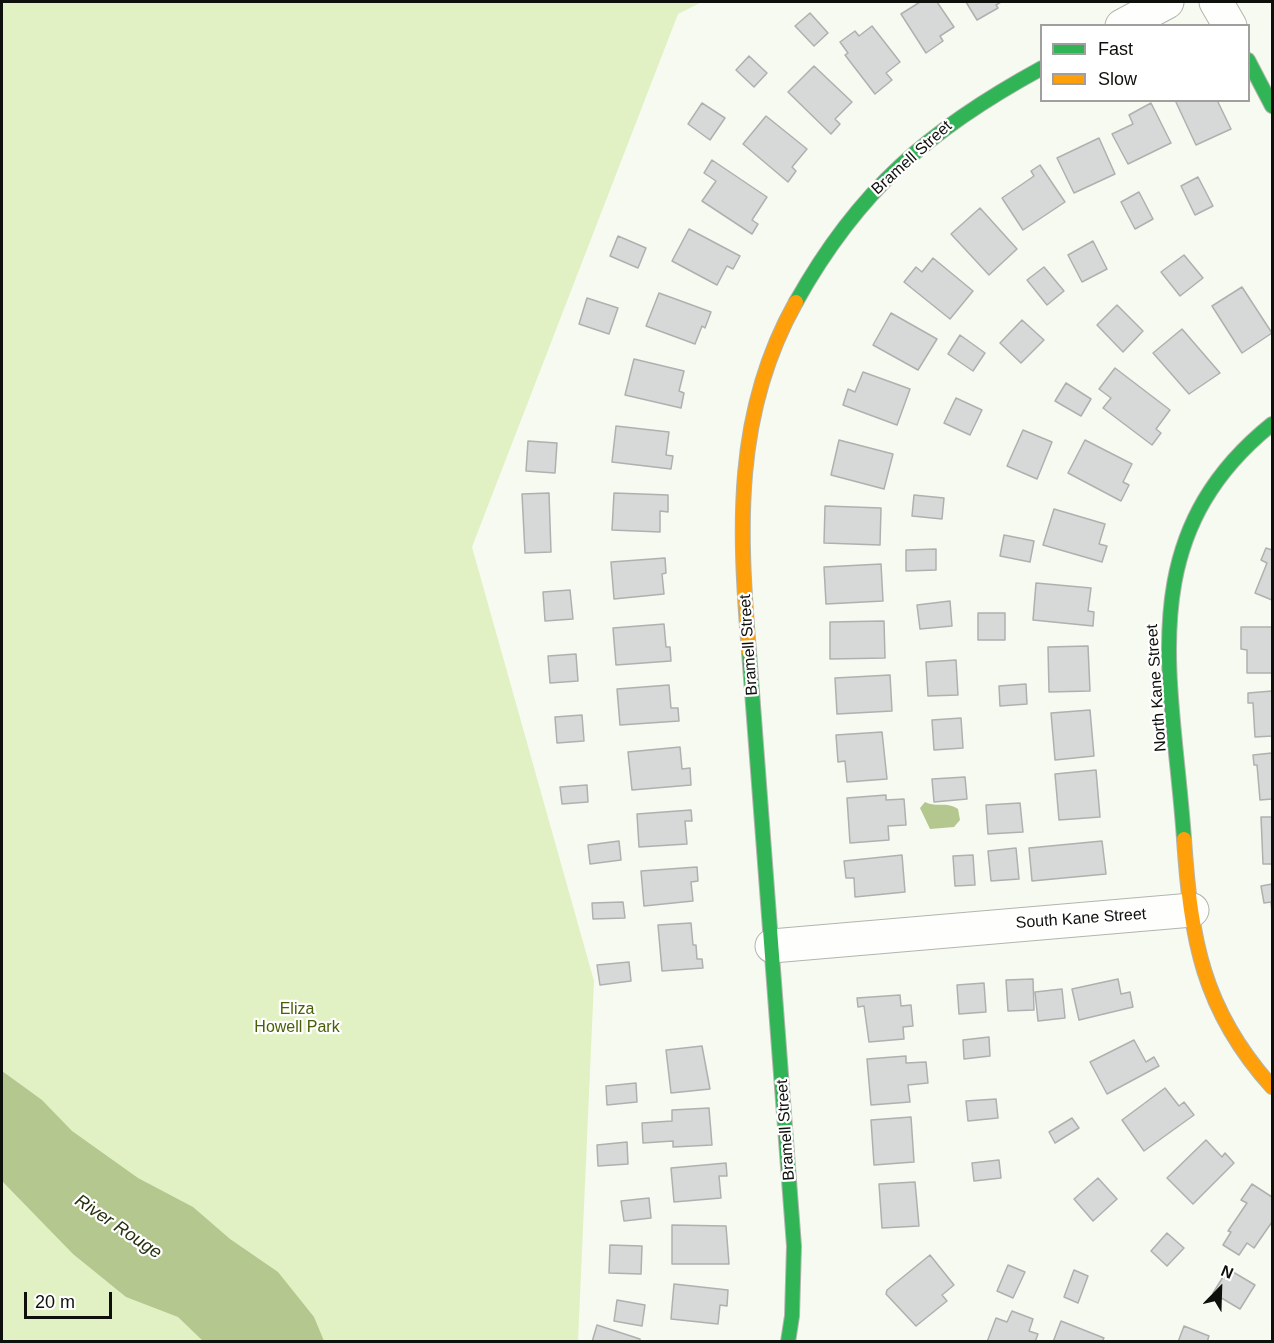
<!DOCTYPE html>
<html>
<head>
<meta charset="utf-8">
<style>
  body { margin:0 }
  #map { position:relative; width:1274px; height:1343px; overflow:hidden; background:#f6faf0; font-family:Arial,sans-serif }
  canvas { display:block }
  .frame { position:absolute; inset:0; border:3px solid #0e100b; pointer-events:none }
  .legend { position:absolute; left:1040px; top:24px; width:210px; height:78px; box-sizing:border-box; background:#fff; border:2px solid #9f9f9d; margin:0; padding:8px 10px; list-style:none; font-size:18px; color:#0e100b }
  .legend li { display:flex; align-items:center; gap:12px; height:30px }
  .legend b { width:30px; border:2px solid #9f9f9d }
  .north { position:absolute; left:1190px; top:1259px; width:60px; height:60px; -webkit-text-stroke:4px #fff; paint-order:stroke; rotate:23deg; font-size:16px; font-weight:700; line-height:24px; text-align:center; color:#0e100b }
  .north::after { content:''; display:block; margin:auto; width:21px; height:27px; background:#0e100b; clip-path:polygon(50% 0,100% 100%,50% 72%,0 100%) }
  .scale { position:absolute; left:24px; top:1292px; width:88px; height:27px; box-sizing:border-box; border:3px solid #0e100b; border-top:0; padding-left:8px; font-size:18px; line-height:21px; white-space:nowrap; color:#0e100b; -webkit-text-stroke:4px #fff; paint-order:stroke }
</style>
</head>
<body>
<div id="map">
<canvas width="1274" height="1343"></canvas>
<div class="frame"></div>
<ul class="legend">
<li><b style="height:8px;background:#30b455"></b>Fast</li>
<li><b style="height:8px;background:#ff9f0a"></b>Slow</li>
</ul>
<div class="north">N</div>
<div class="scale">20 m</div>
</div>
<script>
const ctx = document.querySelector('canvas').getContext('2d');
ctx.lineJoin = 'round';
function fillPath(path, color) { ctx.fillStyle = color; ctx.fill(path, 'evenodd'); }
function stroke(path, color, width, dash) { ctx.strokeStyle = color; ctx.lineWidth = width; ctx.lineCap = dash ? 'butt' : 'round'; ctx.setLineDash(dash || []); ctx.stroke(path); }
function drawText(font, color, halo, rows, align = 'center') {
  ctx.font = font + ' Arial,sans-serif'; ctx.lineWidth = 4.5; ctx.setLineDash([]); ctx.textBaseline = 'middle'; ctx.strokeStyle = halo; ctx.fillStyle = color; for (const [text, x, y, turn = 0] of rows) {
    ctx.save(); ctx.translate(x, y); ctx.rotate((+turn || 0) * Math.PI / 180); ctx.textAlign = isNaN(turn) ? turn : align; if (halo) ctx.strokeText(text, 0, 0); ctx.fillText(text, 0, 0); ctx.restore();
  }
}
fillPath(new Path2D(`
  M2,2h700l-24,12 -206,533 122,434 -16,360h-576z`), '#e1f1c4');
fillPath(new Path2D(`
  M925,802c11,6 22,-1 33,7l2,11 -6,7 -24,2 -10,-21z
  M2,1071l40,29 30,31 66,47 55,29 37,32 48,33 36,45 10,24h-121l-25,-24 -52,-20 -53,-43 -71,-73z`), '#b4c78f');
const building = new Path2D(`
  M920,2h17l17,25 -14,9 3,5 -17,12 -25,-39z
  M966,2h35l-5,3 2,3 -21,12z
  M810,13l18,20 -14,13 -19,-20z
  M872,26l28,36 -14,11 6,7 -17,14 -30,-39 3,-2 -8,-11 15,-11 4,5z
  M749,56l18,17 -13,14 -18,-17z
  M814,66l38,36 -17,17 5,5 -9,10 -43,-42z
  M1175,100h42l14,29 -35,16z
  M702,103l23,15 -15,22 -22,-16z
  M1151,103l20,40 -43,21 -16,-30 21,-10 -4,-9z
  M766,116l41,33 -15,18 4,4 -8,11 -45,-38z
  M1099,138l16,36 -41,19 -17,-35z
  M712,160l55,37 -15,23 6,4 -6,10 -50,-33 14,-20 -12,-8z
  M1040,165l25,37 -42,28 -21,-32 32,-22 -3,-5z
  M1198,177l15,29 -18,9 -14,-29z
  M1139,192l14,27 -18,10 -14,-27z
  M980,208l37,41 -28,26 -38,-41z
  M689,229l51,27 -7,13 -6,-3 -10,19 -45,-24z
  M618,236l28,12 -8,20 -28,-12z
  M1093,241l14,28 -25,13 -14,-27z
  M1184,255l19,23 -23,18 -19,-24z
  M933,258l40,33 -23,28 -46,-37 12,-15 6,5z
  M1044,267l20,24 -17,14 -20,-25z
  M1242,287l30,46 -30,20 -30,-47z
  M659,293l52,19 -6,16 -3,-2 -7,18 -49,-18z
  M587,298l31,10 -9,26 -30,-10z
  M1117,305l26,26 -20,21 -26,-27z
  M891,313l46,26 -19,31 -45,-25z
  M1022,320l22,20 -23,23 -21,-20z
  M1182,329l38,44 -31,21 -36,-41z
  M960,335l25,18 -12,18 -25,-17z
  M634,359l50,12 -5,20 5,2 -3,15 -56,-13z
  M1115,368l55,42 -14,19 5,4 -9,12 -49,-37 8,-10 -12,-9z
  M863,372l47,17 -13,36 -54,-20 5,-16 7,3z
  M1066,383l25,16 -10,17 -26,-15z
  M956,398l26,12 -12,25 -26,-12z
  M616,426l53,6 -3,23 7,1 -2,13 -59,-7z
  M1023,430l29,12 -15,37 -30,-13z
  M839,440l54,14 -9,35 -53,-14z
  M1085,440l47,24 -9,18 6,3 -8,16 -53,-28z
  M528,441l29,2 -2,30 -29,-2z
  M549,493l2,59 -26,1 -3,-59z
  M614,493l54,2v17l-8,-1v21l-48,-2z
  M914,495l30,3 -2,21 -30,-3z
  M825,506l56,2 -1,37 -56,-2z
  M1054,509l51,15 -6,20 8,2 -5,16 -59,-17z
  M1004,535l30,6 -4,21 -30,-6z
  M1266,548l6,2v50l-17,-7 12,-30 -6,-3z
  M936,549v21l-30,1v-21z
  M665,558l1,15 -4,1 2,20 -50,5 -3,-37z
  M881,564l2,37 -57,3 -2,-37z
  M1036,583l55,5 -3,23 6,1 -1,14 -60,-6z
  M570,590l3,29 -28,2 -2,-29z
  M950,601l2,25 -32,3 -3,-24z
  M978,613h27v27h-27z
  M884,621l1,37 -55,1v-37z
  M664,624l2,23h4l1,14 -55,4 -3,-37z
  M1241,627h31v46h-25v-23l-6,-1z
  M1088,646l2,45 -41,1 -1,-45z
  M576,654l2,27 -28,2 -2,-27z
  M956,660l2,35 -30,1 -2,-34z
  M890,675l2,36 -55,3 -2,-36z
  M1026,684l1,20 -27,2 -1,-20z
  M669,685l2,23h7l1,13 -59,4 -3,-36z
  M1272,691v45l-17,1 -2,-34h-5v-10z
  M1090,710l4,46 -39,4 -4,-47z
  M582,715l2,26 -27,2 -2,-26z
  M961,718l2,30 -29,2 -2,-30z
  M882,732l5,47 -40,3 -2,-21 -7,1 -2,-27z
  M680,747l2,22 8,-1 1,17 -59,5 -4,-38z
  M1272,753v46l-12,1 -3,-35h-3l-1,-10z
  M1096,770l4,47 -41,3 -4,-46z
  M965,777l2,22 -33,3 -2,-23z
  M587,785l1,17 -26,2 -2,-17z
  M886,795v5l18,-1 2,26 -18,1 1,14 -39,3 -3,-45z
  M1020,803l3,29 -35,2 -2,-29z
  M691,810l1,11h-7l2,23 -48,3 -2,-33z
  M1261,817h11v47h-9z
  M619,841l2,19 -31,4 -2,-19z
  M1102,841l4,33 -74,7 -3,-33z
  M1016,848l3,31 -28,2 -3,-30z
  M902,855l3,37 -50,5 -1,-19h-8l-2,-17z
  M973,855l2,30 -20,1 -2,-30z
  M697,867l1,14 -7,1 2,19 -49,5 -3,-35z
  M1272,884v28l-1,-10 -7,1 -3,-17z
  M623,902l2,16 -32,1 -1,-16z
  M691,923l2,22h3l1,14h5l1,9 -41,3 -4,-46z
  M629,962l2,19 -31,4 -3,-20z
  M1033,979l1,31 -26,1 -2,-31z
  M1118,979l3,15 9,-2 3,15 -54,13 -7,-31z
  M984,983l2,29 -27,2 -2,-29z
  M1062,989l3,29 -27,3 -3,-29z
  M900,995l1,11 10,-1 2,21 -10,1 1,12 -35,3 -5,-36 -6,1 -1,-9z
  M989,1037l1,19 -26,3 -1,-19z
  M1134,1040l12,22 8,-5 5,9 -52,28 -17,-32z
  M702,1046l8,43 -39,4 -5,-43z
  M906,1056v7l20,-1 2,21 -20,2 2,17 -39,3 -4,-46z
  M636,1083l1,19 -30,3 -1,-19z
  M1165,1088l14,18 5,-4 10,13 -50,36 -22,-31z
  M996,1099l2,19 -30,3 -2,-20z
  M709,1108l3,37 -39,2v-6l-30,2 -1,-20 30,-2v-11z
  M911,1117l3,45 -40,3 -3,-45z
  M1072,1118l7,10 -24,15 -6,-11z
  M1206,1140l16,17 3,-4 9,10 -41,41 -26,-26z
  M627,1142l1,22 -30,2 -1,-21z
  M999,1160l2,18 -27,3 -2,-18z
  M726,1163l1,13h-8l2,22 -47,4 -3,-34z
  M1098,1178l19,21 -24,22 -19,-22z
  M915,1182l4,44 -37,2 -3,-44z
  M1252,1184l20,13v25l-18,26 -7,-5 -8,12 -16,-10 8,-13 -3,-1 19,-28 -6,-3z
  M649,1198l2,20 -27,3 -3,-20z
  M672,1225l54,1 3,38h-57z
  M1167,1233l17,15 -17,18 -16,-15z
  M610,1245l32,1 -1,28 -32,-1z
  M930,1255l24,30 -12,10 5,6 -31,25 -30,-32 1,-4z
  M1008,1265l17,7 -12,26 -16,-7z
  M1228,1269l27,16 -15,24 -27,-16z
  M1074,1270l14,6 -10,27 -14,-6z
  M674,1284l54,6 -1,16 -7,-1 -2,19 -47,-5z
  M617,1300l28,5 -3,21 -28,-5z
  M1012,1311l21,8 -4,12 9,3 -3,8h-48l9,-24 11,4z
  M1061,1321l43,17 -2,4h-49z
  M597,1325l43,14v3h-48z
  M1184,1326l25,10 -2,6h-29z`);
fillPath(building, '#d6d9d7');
stroke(building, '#aeb1b0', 1.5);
const street = new Path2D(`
  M1216,2l14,24
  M1122,26l45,-24
  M772,946l420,-36`);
const fast = new Path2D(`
  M1248,60l24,46
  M796,302c63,-113 134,-173 246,-234
  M749,652l45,594 -2,70 -4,26
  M1184,839c-11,-159 -55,-300 88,-415`);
const slow = new Path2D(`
  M749,652c-10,-123 -16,-238 47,-350
  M1184,839c7,100 18,170 88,248`);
stroke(street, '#b2b5ae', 35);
stroke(fast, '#b2b5ae', 16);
stroke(slow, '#b2b5ae', 16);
stroke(street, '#fefefd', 33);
stroke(fast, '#30b455', 14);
stroke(slow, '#ff9f0a', 14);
drawText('16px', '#0e100b', '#fff', [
  ["Bramell Street",912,158,-42],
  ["Bramell Street",749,645,-94],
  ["North Kane Street",1157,688,-94],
  ["South Kane Street",1081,919,-4],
  ["Bramell Street",786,1130,-94]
]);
drawText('16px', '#495f06', '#fff', [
  ["Eliza",297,1010],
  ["Howell Park",297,1028]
]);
drawText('italic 18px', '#26300f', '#fff', [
  ["River Rouge",118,1227,34]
]);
</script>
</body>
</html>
